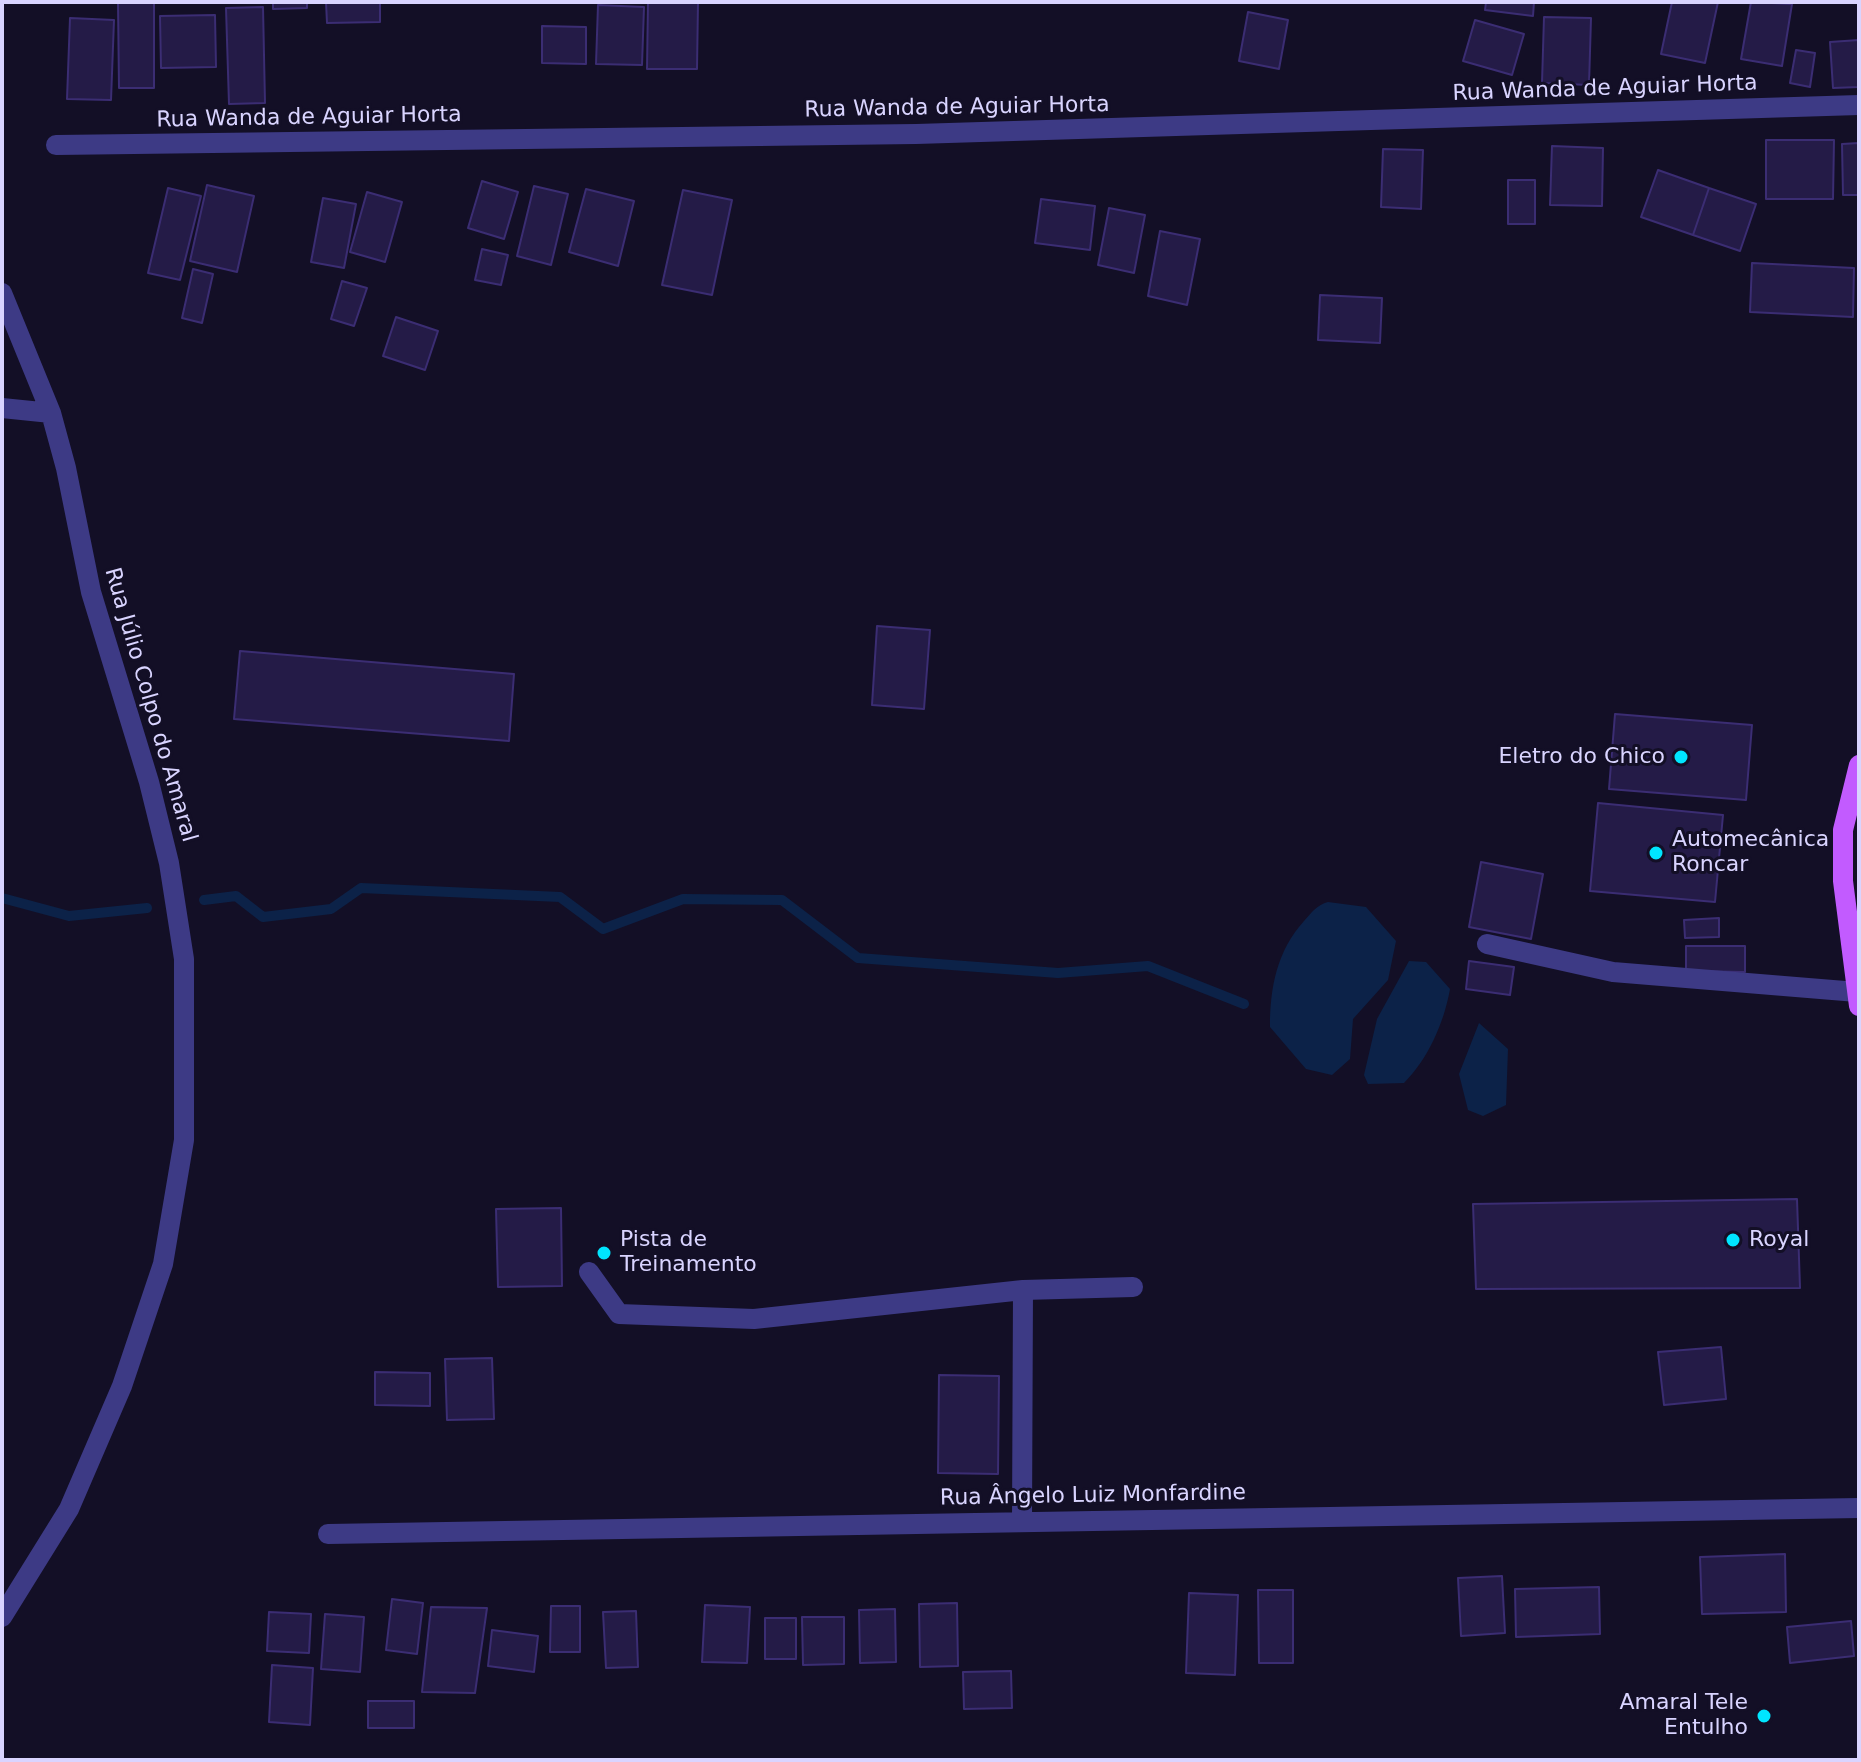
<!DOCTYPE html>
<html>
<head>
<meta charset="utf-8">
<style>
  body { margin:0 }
  #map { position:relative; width:1861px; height:1762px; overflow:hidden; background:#130f26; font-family:"DejaVu Sans",sans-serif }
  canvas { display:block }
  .frame { position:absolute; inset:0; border:4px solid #d9d4ff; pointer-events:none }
</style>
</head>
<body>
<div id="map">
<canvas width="1861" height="1762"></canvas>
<div class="frame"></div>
</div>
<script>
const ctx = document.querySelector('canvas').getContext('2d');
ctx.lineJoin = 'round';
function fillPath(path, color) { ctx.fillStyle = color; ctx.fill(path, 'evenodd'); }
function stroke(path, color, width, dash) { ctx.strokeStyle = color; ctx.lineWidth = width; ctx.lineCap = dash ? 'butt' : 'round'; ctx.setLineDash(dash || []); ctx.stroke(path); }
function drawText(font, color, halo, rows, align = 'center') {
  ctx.font = font + ' "DejaVu Sans",sans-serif'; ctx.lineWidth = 6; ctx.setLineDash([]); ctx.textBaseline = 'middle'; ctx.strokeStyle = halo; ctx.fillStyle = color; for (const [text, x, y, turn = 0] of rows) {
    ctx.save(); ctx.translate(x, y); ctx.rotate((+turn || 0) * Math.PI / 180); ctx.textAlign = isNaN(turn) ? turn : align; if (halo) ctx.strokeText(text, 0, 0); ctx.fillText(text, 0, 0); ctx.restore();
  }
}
fillPath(new Path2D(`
  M1328,902l38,5 30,34 -8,39 -35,39 -3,40 -18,16 -26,-6 -36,-42c0,-40 7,-76 34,-106 8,-9 13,-16 24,-19z
  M1409,961l17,1 24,27c-6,34 -22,70 -46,94l-36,1 -4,-9 13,-56z
  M1479,1023l29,26 -2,56 -23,11 -15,-6 -9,-36z`), '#0c2248');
stroke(new Path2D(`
  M2,898l67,18 78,-8
  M204,900l32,-4 27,21 68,-8 30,-21 199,9 43,32 80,-30 99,1 76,58 200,15 90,-7 96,38`), '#0c2248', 10);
const building = new Path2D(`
  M273,2h34v6l-34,1z
  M326,2h54v20l-53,1z
  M648,2h50l-1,67h-50z
  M1486,2h48l-1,14 -48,-6z
  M1672,2h46l-13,61 -44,-9z
  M1751,2l41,2 -10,62 -41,-7z
  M118,3h36v85h-35z
  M598,5l46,2 -2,58 -46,-1z
  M263,7l2,96 -36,1 -3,-96z
  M1248,12l40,8 -9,49 -40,-8z
  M215,15l1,52 -55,1 -1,-52z
  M1544,17l47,1 -2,67 -47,-2z
  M70,18l44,2 -3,80 -44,-1z
  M1475,20l49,14 -12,41 -49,-14z
  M542,26l44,1v37l-44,-1z
  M1859,40v47l-26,1 -3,-46z
  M1796,50l19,3 -5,34 -20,-4z
  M1766,140h68l-1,59h-67z
  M1859,143v52h-16l-1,-51z
  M1552,146l51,2 -1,58 -52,-1z
  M1383,149l40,1 -2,59 -40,-2z
  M1658,170l51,18 -16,47 -52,-18z
  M1508,180h27v44h-27z
  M482,181l36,11 -14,47 -36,-11z
  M207,185l47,11 -17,76 -47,-11z
  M534,186l34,8 -17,71 -34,-9z
  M168,188l33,8 -21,84 -32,-7z
  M1709,188l47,16 -16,47 -47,-16z
  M586,189l48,12 -16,65 -49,-14z
  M683,190l49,10 -20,95 -50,-10z
  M367,192l35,10 -17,60 -35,-10z
  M323,198l33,6 -12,64 -33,-6z
  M1041,199l54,7 -5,44 -55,-7z
  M1109,208l36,7 -11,58 -36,-8z
  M1160,231l40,8 -13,66 -39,-9z
  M482,249l26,6 -7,30 -26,-5z
  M1752,263l102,5 -1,49 -103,-5z
  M193,269l20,5 -11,49 -20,-5z
  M342,281l25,7 -13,38 -23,-7z
  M1320,295l62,3 -2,45 -62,-3z
  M396,317l42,14 -13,39 -42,-14z
  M877,626l53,4 -6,79 -52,-4z
  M240,651l274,23 -5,67 -275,-22z
  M1615,714l137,11 -6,75 -137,-11z
  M1598,803l125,12 -8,87 -125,-11z
  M1481,862l62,12 -12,65 -62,-12z
  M1719,918v19l-34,1 -1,-18z
  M1686,946h59v26l-59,-1z
  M1469,961l45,6 -4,28 -44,-6z
  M1797,1199l3,89 -324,1 -3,-85z
  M561,1208l1,78 -64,1 -2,-78z
  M1721,1347l5,52 -62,6 -6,-53z
  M492,1358l2,61 -47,1 -2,-61z
  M375,1372l55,1v33l-55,-1z
  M939,1375l60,1 -1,98 -60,-1z
  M1785,1554l1,58 -84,2 -2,-57z
  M1502,1576l3,57 -44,3 -3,-58z
  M1599,1587l1,47 -84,3 -1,-48z
  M1258,1590h35v73h-34z
  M1189,1593l49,2 -3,80 -49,-2z
  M392,1599l31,4 -6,51 -31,-4z
  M957,1603l1,63 -38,1 -1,-63z
  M705,1605l45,2 -3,56 -45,-1z
  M551,1606h29v46h-30z
  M431,1607l56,1 -12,85 -53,-1z
  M895,1609l1,53 -36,1 -1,-53z
  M636,1611l2,56 -32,1 -3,-56z
  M269,1612l42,2 -2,39 -42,-2z
  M325,1614l39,3 -4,55 -39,-3z
  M802,1617h42v47l-41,1z
  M765,1618h31v41h-31z
  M1851,1621l3,35 -64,7 -3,-36z
  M492,1630l46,6 -4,36 -46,-6z
  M272,1665l41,3 -3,57 -41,-3z
  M1011,1671l1,37 -48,1 -1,-37z
  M368,1701h46v27h-46z`);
fillPath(building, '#241b47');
stroke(building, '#3b2d73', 2);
stroke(new Path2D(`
  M56,145l860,-11 943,-29
  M2,293l49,120 15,55 25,124 58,190 20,81 15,96v181l-21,124 -41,122 -53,123 -67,108
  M2,408l49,5
  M1487,944l126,28 244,20
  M589,1272l30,42 135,5 269,-29 110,-3
  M1022,1521l1,-231
  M328,1534l1531,-26`), '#3d3a85', 20);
stroke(new Path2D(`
  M1859,765l-16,65v51l16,125`), '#c25bff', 20);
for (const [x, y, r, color] of [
  [1681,757,8,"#00e5ff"],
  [1656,853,8,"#00e5ff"],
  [1733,1240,8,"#00e5ff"],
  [604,1253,8,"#00e5ff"],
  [1764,1716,8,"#00e5ff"]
]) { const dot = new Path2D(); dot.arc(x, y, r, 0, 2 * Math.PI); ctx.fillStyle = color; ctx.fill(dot); stroke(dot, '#130f26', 3); }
drawText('22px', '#d9d4ff', '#130f26', [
  ["Rua Wanda de Aguiar Horta",1605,89,-2],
  ["Rua Wanda de Aguiar Horta",957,108,-1],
  ["Rua Wanda de Aguiar Horta",309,118,-1],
  ["Rua Júlio Colpo do Amaral",150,705,74],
  ["Rua Ângelo Luiz Monfardine",1093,1496,-1]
]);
drawText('22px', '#d9d4ff', '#130f26', [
  ["Eletro do Chico",1665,757,"right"],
  ["Automecânica",1672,840],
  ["Roncar",1672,865],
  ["Pista de",620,1240],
  ["Treinamento",620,1265],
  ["Royal",1749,1240],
  ["Amaral Tele",1748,1703,"right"],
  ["Entulho",1748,1728,"right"]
], 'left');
</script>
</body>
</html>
